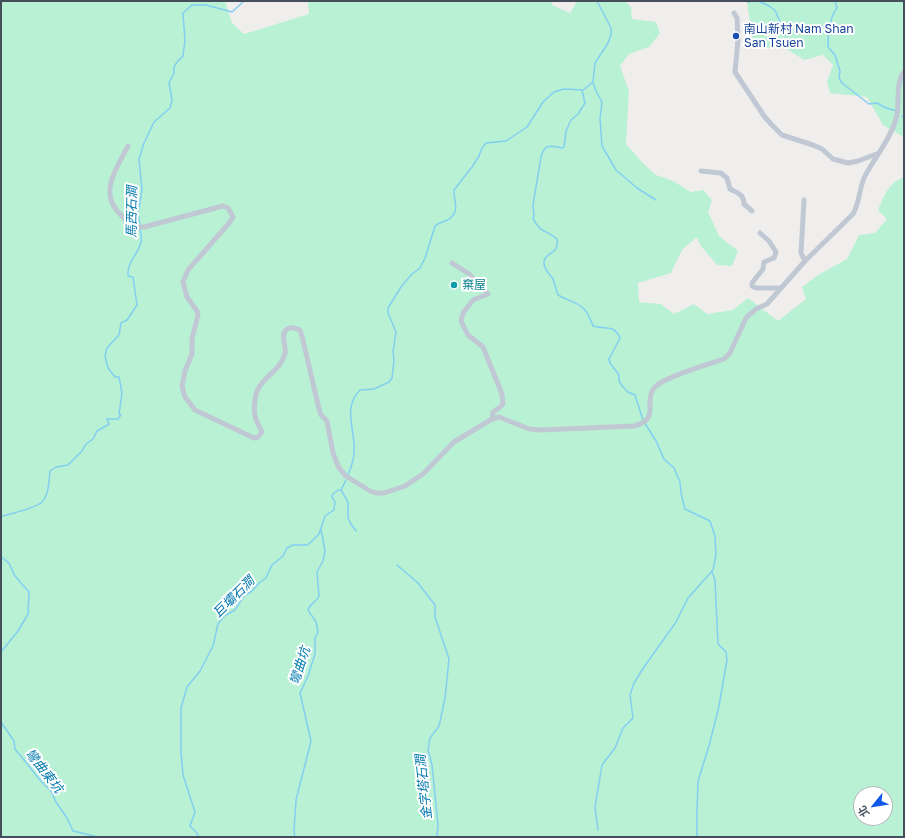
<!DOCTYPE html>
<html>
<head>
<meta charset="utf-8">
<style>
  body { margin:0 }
  #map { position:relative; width:905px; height:838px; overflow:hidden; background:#f0eeed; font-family:"Golos Text","Noto Sans TC",sans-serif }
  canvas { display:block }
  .frame { position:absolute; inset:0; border:2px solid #454f5c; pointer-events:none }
  .north { position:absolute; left:853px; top:786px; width:40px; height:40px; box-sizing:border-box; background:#fff; border:1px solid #b5b9be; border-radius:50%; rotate:240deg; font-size:11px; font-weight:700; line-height:16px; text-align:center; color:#454f5c }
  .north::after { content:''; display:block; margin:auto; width:14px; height:18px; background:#0f58e9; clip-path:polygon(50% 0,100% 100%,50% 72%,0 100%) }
</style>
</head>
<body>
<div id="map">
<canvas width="905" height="838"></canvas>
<div class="frame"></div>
<div class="north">北</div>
</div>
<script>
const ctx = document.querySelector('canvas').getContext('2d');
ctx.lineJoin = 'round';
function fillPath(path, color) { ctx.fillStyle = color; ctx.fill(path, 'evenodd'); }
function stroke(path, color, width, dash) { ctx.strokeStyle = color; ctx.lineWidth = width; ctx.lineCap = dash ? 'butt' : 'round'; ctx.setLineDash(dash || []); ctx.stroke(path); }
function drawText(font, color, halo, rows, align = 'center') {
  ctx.font = font + ' "Golos Text","Noto Sans TC",sans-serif'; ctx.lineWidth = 4; ctx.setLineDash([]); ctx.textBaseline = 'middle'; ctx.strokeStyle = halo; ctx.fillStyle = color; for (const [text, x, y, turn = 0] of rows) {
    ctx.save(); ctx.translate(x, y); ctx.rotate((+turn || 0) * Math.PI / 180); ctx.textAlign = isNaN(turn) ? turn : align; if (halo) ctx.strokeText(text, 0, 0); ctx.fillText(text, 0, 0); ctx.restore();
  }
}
fillPath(new Path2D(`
  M1,1h224l7,22 12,11 65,-20 -1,-13h245l-1,4 18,8 7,-12h48l6,6 1,12 24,3 4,11 -11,14 -20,7 -9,12 9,25 -3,53 17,19 13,12 17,6 18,11 12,-2 9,10 -4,12 11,24 19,15 -6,15 -15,-1 -17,-20 -3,-8 -15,13 -11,23 -33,10 1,19 22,2 13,10 20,-10 13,10 26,-4 15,-12 30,23 28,-22 -4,-12 16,-12 29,-16 12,-24 16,-2 12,-14 -9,-9c6,-14 11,-28 26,-33v660h-903zM861,794h24v24h-24z
  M747,1h157v136l-21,-12 -16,-28 -37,-4 -3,-12 6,-16 -10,-10 -19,5 -20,-13 -22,1 -10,-11z`), '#b9f1d4');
stroke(new Path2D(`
  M597,1l14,27v7l-3,8 -13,20 -2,19 3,9 6,11 -2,16 2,28 14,24 21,18 19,12
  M747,1l1,1 5,-1
  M758,1l11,5 6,4 11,26
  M835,1l2,7c-8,10 -9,26 -9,39l7,8 5,16 -1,7 3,5 27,21 8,-1 9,5 11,3
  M582,90l3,13 -7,11 -7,6 -5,11 -2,16 -2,1c-11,-3 -18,-4 -21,9l-8,48 1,11 -1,2c7,16 15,12 24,21 3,16 -13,13 -13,23 -1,7 6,12 9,17 2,5 3,11 5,16 20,11 26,6 35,31 13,4 21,-2 27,12l-11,21 1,4 9,12v6l4,6 5,5 7,3 8,25 13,21 8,18 10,9 6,14 1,11 4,16 25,12 5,15 1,19 -3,15 -25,28 -12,24 -32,45 -10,16 -4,12 3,23 -10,10 -8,20 -13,17 -7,42 3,23
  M902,116l2,2
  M140,225l-2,-11 4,-24 -3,-31 5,-16 10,-21 16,-14 2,-8 -3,-17 5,-10v-6l3,-5 6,-6 2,-16 -2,-27 9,-8h14l26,7 12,-11
  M348,475c4,-9 7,-21 6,-31 -1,-19 -10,-38 6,-54l14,-1 15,-7 3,-4 2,-17 -1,-9 3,-20 -8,-19v-5l13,-21 11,-13 8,-6 5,-10 10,-32c4,-4 10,-4 14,-7 12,-8 4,-20 5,-29l18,-23 7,-11 3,-8 4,-5 20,-2 21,-14 16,-25 11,-10 10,-3 19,1 10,-8
  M341,490l7,12v16l3,6 5,7
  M341,490l5,-10
  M1,518l2,-2c10,-3 31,-7 39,-14 7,-7 7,-22 8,-31l6,-4 12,-2 14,-14 4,-7 7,-5 4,-8 12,-7 -2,-5h11l3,-4 -2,-1 3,-21 -3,-16h-4l-7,-9 -3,-12 2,-8 12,-13 2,-12 6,-3 10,-15 -4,-28 -5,-1c-1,-15 10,-21 13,-34 1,-4 0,-9 -1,-13
  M1,557l8,6 6,13 14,16 -1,22 -10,17 -17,21
  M397,565l21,18 17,22v12l14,42 -4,39 -6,28 -9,12 -2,12 4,15 6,60 -1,12
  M1,722l13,19 1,8 25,31 11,11 5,11 11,16 6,13 25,6
  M199,837l-2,-4 -7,-7 5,-14 -12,-37 -2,-23v-44l6,-21 13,-16 13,-25 5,-22 6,-8 11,-6 9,-14 8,-5 7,-8 7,-5 6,-13 11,-9 4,-8 6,-3h14l4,-3 8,-8 6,-18 9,-6 1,-8 -3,-5v-2l6,-5h3
  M295,837l-1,-6 2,-31 15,-59 -11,-48 8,-17 7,-22v-16l3,-6 -2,-10 -8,-12c2,-7 9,-8 11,-14l-2,-24 6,-11 2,-10 -4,-22
  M697,837v-27l1,-29 11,-35 10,-40 8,-46 -1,-8 -8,-8 -3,-64 -3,-8`), '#83cff0', 1.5);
stroke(new Path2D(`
  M734,13l3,5 1,22 -3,32 29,44 7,8 11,11 31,10 9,4 11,10 15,4 10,-2 21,-8
  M128,146c-9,18 -27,42 -13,62 5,7 12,13 18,19h11l79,-21 5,2 5,9 -3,5 -42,48 -5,12 4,15 10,14 1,4 -6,24v15l-7,17 -3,15 3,11 10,13 59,28 4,-1 4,-5c-7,-13 -9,-18 -7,-32 2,-22 24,-26 30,-46 2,-7 -5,-18 1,-24 4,-4 9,-2 14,0l2,6 17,73 2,6 6,6 6,32 6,15 7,8 24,15 6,2h8l21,-7 18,-12 31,-32 38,-23 7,-2 30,12 11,1 94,-4c28,-7 8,-25 21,-39 9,-10 54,-23 69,-28l6,-6 16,-35 10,-9 11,-5 38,-43 48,-47c7,-12 6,-26 12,-38 10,-19 25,-36 31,-57 5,-15 -2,-33 8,-47
  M701,171l20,2 6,5 3,11c7,4 14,5 14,15l8,7
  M804,200l-3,53 4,8
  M760,233l9,8 7,11 -2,6 -10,4 -1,7 -11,14v3l4,2h25
  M452,263l17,11 19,20 -15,6 -10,13 -2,8 7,14 15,12 19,47 1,10 -3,3 -7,5 -1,7`), '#c0c8d4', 5);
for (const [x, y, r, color] of [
  [736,36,4,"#1a4fb4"],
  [454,285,4,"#0f9aa8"]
]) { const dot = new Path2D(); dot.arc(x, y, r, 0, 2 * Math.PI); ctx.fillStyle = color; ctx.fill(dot); stroke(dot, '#fff', 1.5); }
drawText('12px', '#164399', '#fff', [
  ["南山新村 Nam Shan",744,29],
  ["San Tsuen",744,43]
], 'left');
drawText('12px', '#0d838f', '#fff', [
  ["棄屋",462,285]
], 'left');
drawText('italic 13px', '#047aaf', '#fff', [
  ["馬西石澗",132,212,-89],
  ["巨壩石澗",234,597,-45],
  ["彎曲坑",300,666,-72],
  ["彎曲東坑",44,771,52],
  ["金字塔石澗",424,787,-96]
]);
</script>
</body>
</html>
